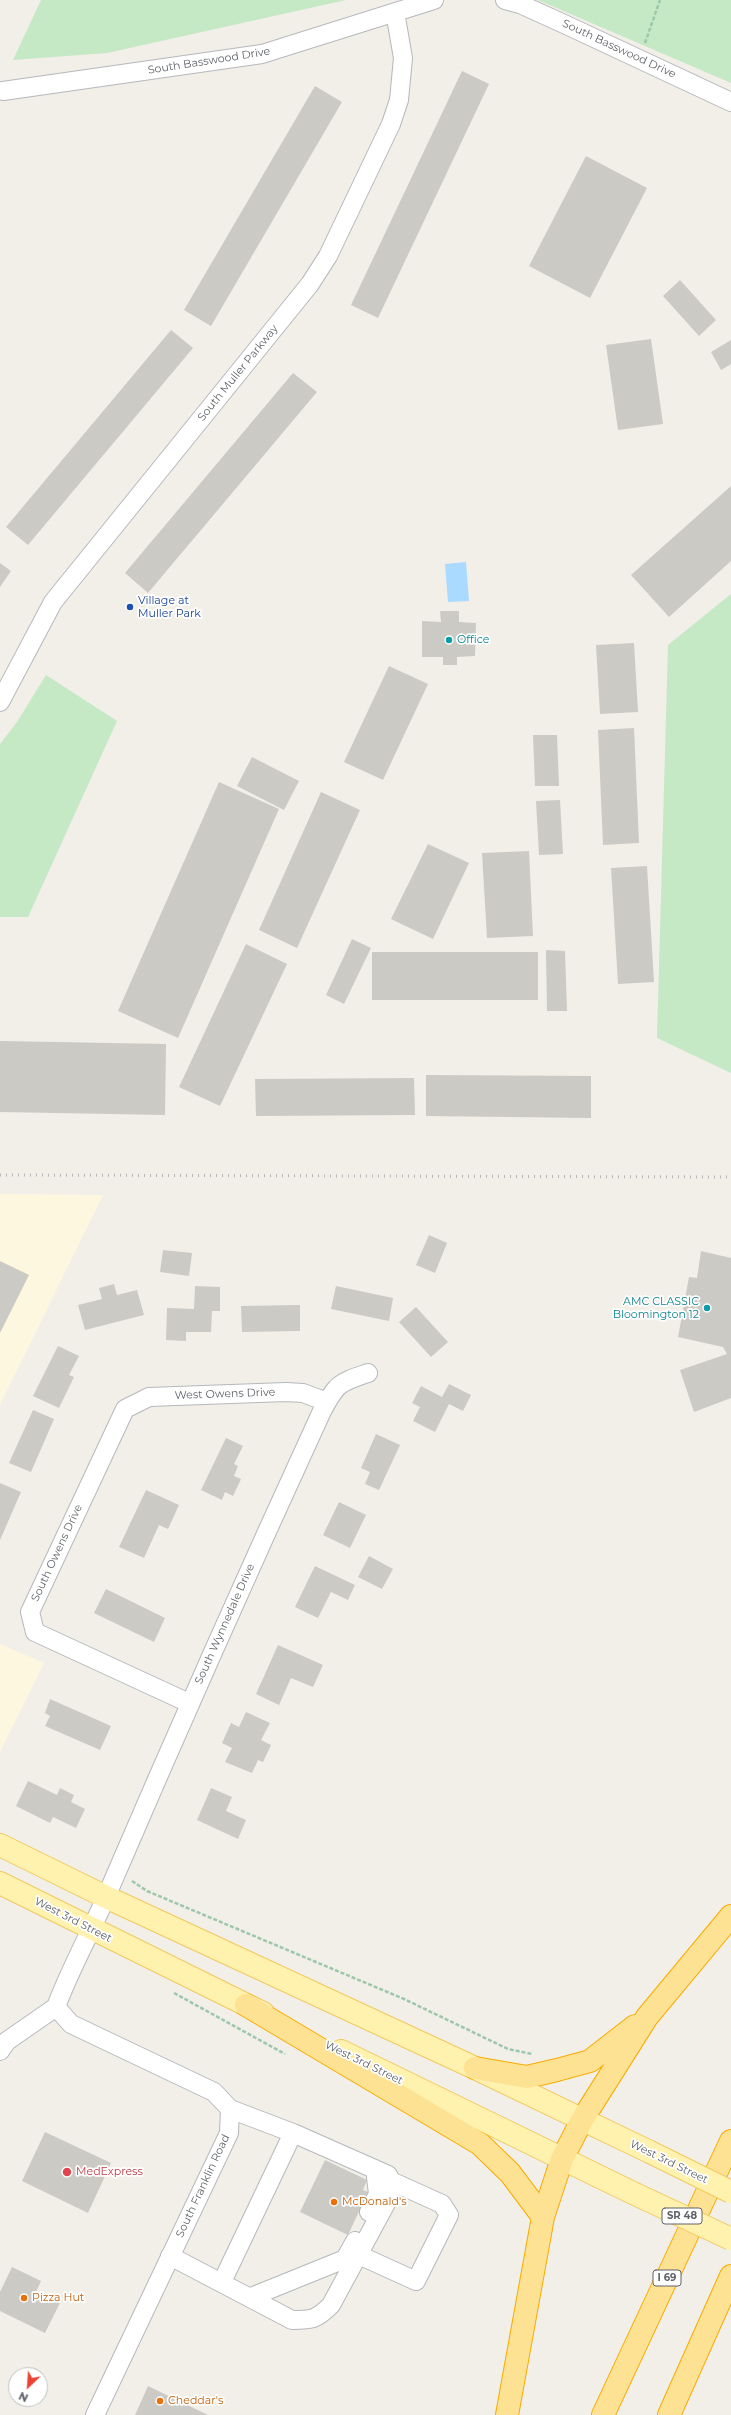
<!DOCTYPE html>
<html>
<head>
<meta charset="utf-8">
<style>
  body { margin:0 }
  #map { position:relative; width:731px; height:2415px; overflow:hidden; background:#f1efe8; font-family:Montserrat,sans-serif }
  canvas { display:block }
  .north { position:absolute; left:8px; top:2367px; width:40px; height:40px; box-sizing:border-box; background:#fff; border:1px solid #bfc1c3; border-radius:50%; rotate:205deg; font-size:11px; font-weight:700; line-height:16px; text-align:center; color:#5f6368 }
  .north::after { content:''; display:block; margin:auto; width:14px; height:18px; background:#ea4335; clip-path:polygon(50% 0,100% 100%,50% 72%,0 100%) }
</style>
</head>
<body>
<div id="map">
<canvas width="731" height="2415"></canvas>
<div class="north">N</div>
</div>
<script>
const ctx = document.querySelector('canvas').getContext('2d');
ctx.lineJoin = 'round';
function fillPath(path, color) { ctx.fillStyle = color; ctx.fill(path, 'evenodd'); }
function stroke(path, color, width, dash) { ctx.strokeStyle = color; ctx.lineWidth = width; ctx.lineCap = dash ? 'butt' : 'round'; ctx.setLineDash(dash || []); ctx.stroke(path); }
function drawText(font, color, halo, rows, align = 'center') {
  ctx.font = font + ' Montserrat,sans-serif'; ctx.lineWidth = 3.5; ctx.setLineDash([]); ctx.textBaseline = 'middle'; ctx.strokeStyle = halo; ctx.fillStyle = color; for (const [text, x, y, turn = 0] of rows) {
    ctx.save(); ctx.translate(x, y); ctx.rotate((+turn || 0) * Math.PI / 180); ctx.textAlign = isNaN(turn) ? turn : align; if (halo) ctx.strokeText(text, 0, 0); ctx.fillText(text, 0, 0); ctx.restore();
  }
}
fillPath(new Path2D(`
  M0,1194l103,1 -103,210z
  M0,1644l44,19 -44,89z`), '#fef7e0');
fillPath(new Path2D(`
  M41,0h305l-239,53 -94,7z
  M538,0h193v83z
  M731,594v479l-74,-35 11,-393z
  M46,675l71,46 -89,196h-28v-173l17,-22z`), '#c5e8c5');
fillPath(new Path2D(`
  M466,562l3,39 -21,1 -3,-38z`), '#aadaff');
fillPath(new Path2D(`
  M462,71l27,13 -111,234 -27,-13z
  M315,86l27,16 -131,224 -27,-16z
  M586,156l61,32 -57,110 -61,-32z
  M680,280l36,40 -17,16 -36,-40z
  M171,330l22,18 -165,197 -22,-18z
  M651,339l12,85 -45,6 -12,-85z
  M731,340v24l-10,6 -10,-18z
  M293,373l24,19 -169,201 -23,-20z
  M731,486v75l-62,56 -38,-42z
  M0,563l11,8 -11,16z
  M440,611h19v11l17,1 -1,33 -18,1v8h-14v-8h-21v-36l19,1z
  M634,643l4,69 -38,2 -4,-69z
  M389,666l39,18 -45,96 -39,-18z
  M634,728l5,115 -36,2 -5,-115z
  M533,735h24l2,51h-24z
  M252,757l47,24 -15,29 -47,-24z
  M219,782l60,27 -101,229 -60,-27z
  M321,792l39,18 -63,138 -38,-18z
  M560,800l3,54 -24,1 -3,-54z
  M428,844l41,19 -36,76 -42,-20z
  M529,851l4,85 -46,2 -5,-85z
  M647,866l7,116 -36,2 -7,-116z
  M352,939l19,9 -27,56 -18,-9z
  M246,944l41,20 -67,142 -41,-19z
  M546,950l19,1 2,60h-20z
  M372,952h166v48h-166z
  M0,1041l166,3 -1,71 -165,-3z
  M426,1075l165,1v42l-165,-2z
  M414,1078l1,37 -159,1 -1,-37z
  M429,1235l18,8 -12,30 -19,-8z
  M163,1250l29,3 -3,23 -29,-4z
  M701,1251l30,7v140l-37,14 -14,-42 47,-16 -4,-7 -45,-10 11,-60 8,1z
  M0,1261l29,14 -29,58z
  M114,1284l3,11 20,-5 7,25 -59,15 -7,-25 24,-6 -3,-11z
  M195,1286l25,1v24h-8l-1,21h-25v9l-20,-1 1,-32 27,1z
  M336,1286l57,12 -4,23 -58,-12z
  M300,1305v26l-58,1 -1,-26z
  M416,1307l32,35 -17,15 -32,-35z
  M58,1346l21,10 -10,19 5,2 -15,31 -26,-12z
  M449,1384l22,11 -8,16 -14,-7 -14,28 -22,-11 7,-14 -8,-4 9,-17 21,11z
  M33,1410l21,9 -23,53 -22,-9z
  M376,1434l24,11 -21,45 -14,-6 5,-12 -9,-4z
  M226,1438l17,8 -9,18 4,2 -4,10 7,3 -8,17 -8,-4 -3,8 -21,-10z
  M0,1483l21,9 -21,48z
  M146,1490l33,15 -11,24 -9,-4 -15,33 -25,-11z
  M339,1502l27,13 -16,33 -27,-13z
  M369,1556l24,13 -11,20 -24,-12z
  M315,1566l40,19 -7,15 -17,-8 -13,26 -23,-11z
  M106,1589l59,29 -11,24 -60,-29z
  M278,1645l45,20 -10,22 -22,-9 -12,27 -23,-11z
  M50,1699l61,27 -11,24 -55,-24 5,-10 -5,-3z
  M246,1712l24,11 -9,17 10,5 -8,17 -5,-2 -6,13 -27,-11 7,-14 -10,-5 9,-20 8,4z
  M28,1781l29,14 3,-7 14,7 -3,7 14,7 -9,19 -23,-11 -3,6 -34,-17z
  M211,1788l21,9 -6,14 20,9 -8,19 -41,-19z
  M45,2132l66,31 -23,50 -66,-32z
  M325,2160l42,20 -4,10 5,2 -20,43 -48,-23z
  M12,2267l29,14 -5,11 24,11 -15,30 -45,-22v-19z
  M148,2386l60,29h-73z`), '#cccac5');
const minor = new Path2D(`
  M505,0l15,4 42,19 169,79
  M3,91l259,-37 172,-54
  M0,702l53,-100 257,-318 18,-28 63,-132 8,-24 4,-42 -8,-46
  M189,1703l-154,-71 -5,-20 95,-203 24,-12 137,-5 17,1 24,9
  M0,2051l7,-10 49,-34
  M369,2212l9,-18 -3,-25
  M350,2251l66,30 33,-66 -7,-11 -51,-23
  M170,2256l122,64c20,0 24,0 39,-15l59,-109 1,-15 -3,-6 -95,-42 -63,-24
  M222,2282l71,-149
  M251,2297l94,-38 10,-18
  M95,2415l134,-282 1,-24 -16,-17 -143,-68 -15,-17c14,-38 34,-73 50,-110 70,-163 142,-325 216,-486 15,-28 17,-28 46,-38`);
const major = new Path2D(`
  M0,1845l106,52 369,171 175,84
  M0,1883l263,130
  M341,2051l292,142`);
const highway = new Path2D(`
  M246,2005l234,139 30,29 33,44
  M475,2068l52,9 30,-7 33,-9 45,-35
  M507,2415l36,-198 19,-58 20,-39 65,-103 84,-101
  M603,2415l128,-274
  M669,2415l62,-139`);
stroke(minor, '#b5b8bc', 20);
stroke(major, '#f2c960', 24);
stroke(highway, '#f9ab00', 24);
stroke(new Path2D(`
  M645,43l15,-43
  M132,1881l15,10 257,108 104,50 24,5
  M174,1993l111,61`), '#9cc7a9', 2.5, [4, 2]);
stroke(minor, '#fff', 18);
stroke(major, '#fff2af', 22);
stroke(highway, '#fde293', 22);
stroke(new Path2D(`
  M0,1175l731,2`), '#b6b7b8', 3, [1, 5]);
const majorBridge = new Path2D(`
  M650,2152l81,40
  M633,2193l98,46`);
stroke(majorBridge, '#f2c960', 24, []);
stroke(majorBridge, '#fff2af', 22);
for (const [x, y, r, color] of [
  [130,607,4,"#1a4fb4"],
  [449,640,4,"#0f9aa8"],
  [707,1308,4,"#0f9aa8"],
  [67,2172,5,"#e0444e"],
  [334,2202,4,"#e8710a"],
  [24,2298,4,"#e8710a"],
  [160,2401,4,"#e8710a"]
]) { const dot = new Path2D(); dot.arc(x, y, r, 0, 2 * Math.PI); ctx.fillStyle = color; ctx.fill(dot); stroke(dot, '#fff', 1.5); }
for (const [x, y, w] of [
  [682,2216,40],
  [667,2278,28]
]) { const box = new Path2D(); box.roundRect(x - w / 2, y - 8, w, 16, 3); ctx.fillStyle = '#fff'; ctx.fill(box); stroke(box, '#5f6368', 1); }
drawText('bold 10px', '#5f6368', null, [
  ["SR 48",682,2216],
  ["I 69",667,2278]
]);
drawText('11px', '#5f6368', '#fff', [
  ["South Basswood Drive",619,49,25],
  ["South Basswood Drive",209,61,-9],
  ["South Muller Parkway",238,373,-51],
  ["West Owens Drive",225,1394,-2],
  ["South Owens Drive",57,1553,-65],
  ["South Wynnedale Drive",225,1624,-66],
  ["West 3rd Street",73,1920,27],
  ["West 3rd Street",364,2063,26],
  ["West 3rd Street",669,2162,26],
  ["South Franklin Road",203,2186,-65]
]);
drawText('11px', '#164399', '#fff', [
  ["Village at",138,601],
  ["Muller Park",138,614]
], 'left');
drawText('11px', '#0d838f', '#fff', [
  ["Office",457,640],
  ["AMC CLASSIC",699,1302,"right"],
  ["Bloomington 12",699,1315,"right"]
], 'left');
drawText('11px', '#be3a42', '#fff', [
  ["MedExpress",76,2172]
], 'left');
drawText('11px', '#c56008', '#fff', [
  ["McDonald's",342,2202],
  ["Pizza Hut",32,2298],
  ["Cheddar's",168,2401]
], 'left');
</script>
</body>
</html>
